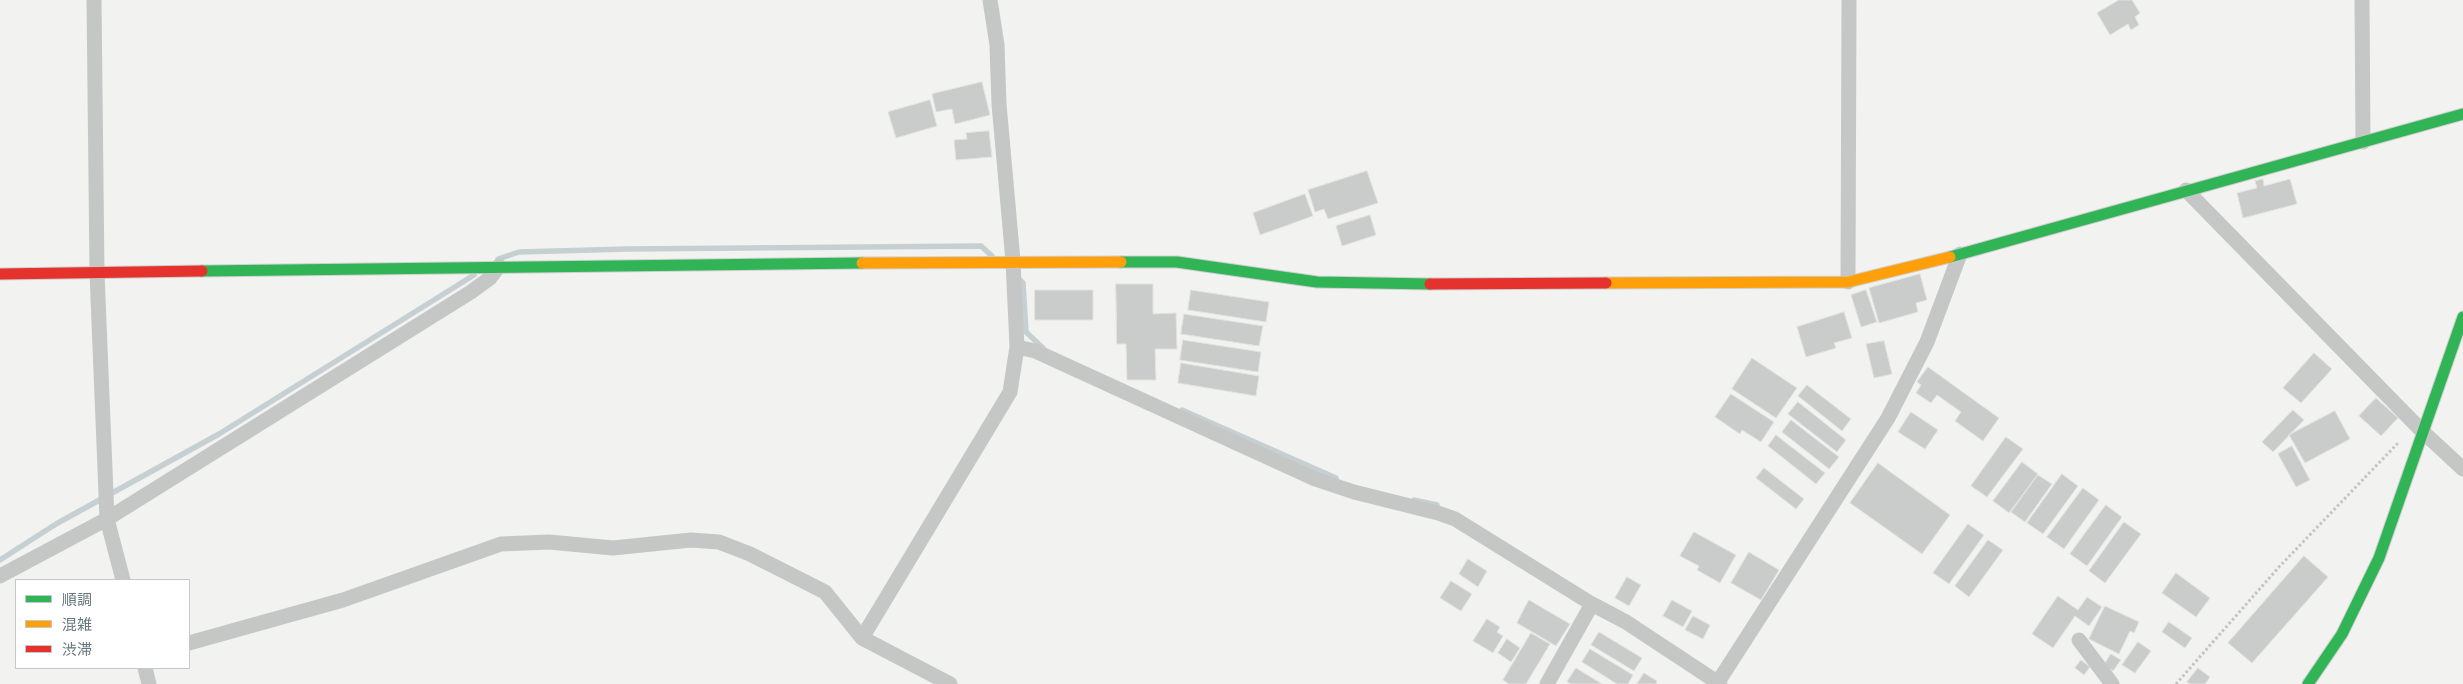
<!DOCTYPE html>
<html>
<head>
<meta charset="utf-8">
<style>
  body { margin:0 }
  #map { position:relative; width:2463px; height:684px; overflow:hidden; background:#f2f2f1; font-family:"Alegreya Sans","Noto Sans JP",sans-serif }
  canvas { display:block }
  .legend { position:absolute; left:15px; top:579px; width:175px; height:90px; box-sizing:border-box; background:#fff; border:1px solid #c1c9cb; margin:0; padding:6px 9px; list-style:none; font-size:15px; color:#65777e }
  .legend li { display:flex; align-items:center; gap:10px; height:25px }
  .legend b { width:25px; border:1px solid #c1c9cb }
</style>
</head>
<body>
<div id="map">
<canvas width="2463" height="684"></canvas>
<ul class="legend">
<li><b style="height:6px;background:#30b455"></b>順調</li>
<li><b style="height:6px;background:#ff9f0a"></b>混雑</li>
<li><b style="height:6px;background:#e5322d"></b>渋滞</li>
</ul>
</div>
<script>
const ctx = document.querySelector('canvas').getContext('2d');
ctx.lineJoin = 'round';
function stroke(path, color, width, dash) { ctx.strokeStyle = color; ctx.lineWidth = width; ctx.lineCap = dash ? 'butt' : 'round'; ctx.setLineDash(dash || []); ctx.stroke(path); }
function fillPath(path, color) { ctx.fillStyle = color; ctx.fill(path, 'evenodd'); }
stroke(new Path2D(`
  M498,259l21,-7 109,-3 353,-3 11,10
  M1016,276l7,7 3,49 17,16
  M1182,410l154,68
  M1414,500l23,5
  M0,560l56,-36 163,-90 255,-159`), '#c6d0d2', 5.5);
const building = new Path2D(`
  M2119,0h13l8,13 -5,4 4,8 -8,5 -3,-6 -18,11 -13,-22z
  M982,82l8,33 -35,9 -3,-15 -16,3 -4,-18z
  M930,100l7,26 -41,12 -8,-26z
  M989,131l3,26 -36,3 -2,-20 13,-1 -1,-6z
  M1367,171l11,32 -50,16 -4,-10 -9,3 -7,-22z
  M2263,179l1,7 26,-7 7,25 -54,14 -6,-25 20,-5 -2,-7z
  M1305,194l8,22 -53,19 -7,-22z
  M1370,215l6,20 -34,11 -6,-20z
  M1920,274l7,26 -11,3 2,9 -39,11 -10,-35z
  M1116,284h37v30l23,-1 1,36h-22l1,31h-29l-1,-36h-9z
  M1035,290h58v30h-58z
  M1191,290l78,12 -3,20 -78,-12z
  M1866,290l11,32 -16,5 -10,-32z
  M1844,312l8,26 -18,5 2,5 -30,9 -9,-30z
  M1184,314l79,12 -4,20 -78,-12z
  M1183,340l78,12 -3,20 -78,-12z
  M1884,341l8,33 -18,4 -8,-34z
  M2314,353l18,16 -31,34 -18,-15z
  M1752,358l45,30 -21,30 -44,-29z
  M1181,363l78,13 -3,20 -78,-13z
  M1928,367l71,51 -16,23 -28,-20 6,-9 -24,-17 -6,8 -15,-10 5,-8 -4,-3z
  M1807,385l44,34 -9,12 -44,-35z
  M1731,394l43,28 -13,20 -19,-12 -2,4 -25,-17z
  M2376,398l22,20 -17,18 -22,-20z
  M1798,402l48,38 -9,12 -49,-38z
  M2293,410l11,10 -31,32 -11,-10z
  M2335,411l15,28 -45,24 -16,-28z
  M1911,412l27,18 -13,19 -27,-17z
  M1791,420l48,37 -10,12 -47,-37z
  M1776,435l49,38 -9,11 -48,-38z
  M2006,437l17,12 -36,48 -16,-11z
  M2292,446l18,34 -14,7 -18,-33z
  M2022,462l16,12 -29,39 -16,-12z
  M1878,463l72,52 -28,39 -72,-51z
  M1764,468l40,31 -8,10 -40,-31z
  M2062,474l16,12 -35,48 -16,-11z
  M2038,475l14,9 -27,38 -14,-10z
  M2083,488l16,12 -35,49 -17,-12z
  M2106,505l16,12 -35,49 -17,-12z
  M2124,522l17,12 -36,49 -16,-12z
  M1968,524l16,11 -35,49 -16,-11z
  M1694,532l42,23 -16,28 -23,-13 2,-4 -19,-10z
  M1988,540l15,10 -34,47 -14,-11z
  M1749,552l30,18 -18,30 -30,-17z
  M2304,556l24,21 -76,86 -24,-20z
  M1468,559l19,12 -9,16 -19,-13z
  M2176,573l34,25 -14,19 -34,-24z
  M1627,577l14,8 -12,21 -14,-8z
  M1451,581l21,13 -11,17 -21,-13z
  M2058,596l20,14 9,-13 15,10 -13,19 -14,-10 -22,32 -21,-14z
  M1529,600l41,24 -14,22 -39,-23z
  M1672,600l20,11 -9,16 -20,-11z
  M2105,606l34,16 -5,11 -4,-2 -11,23 -30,-15z
  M1693,616l17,9 -7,14 -18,-9z
  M1487,619l13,8 -3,5 6,4 -10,17 -20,-12z
  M2169,622l23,16 -7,10 -23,-16z
  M1599,632l43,26 -8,13 -43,-26z
  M1531,633l19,11 -24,40h-17l-6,-4z
  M1507,639l13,9 -9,14 -13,-9z
  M2138,642l13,9 -16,22 -13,-8z
  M1590,649l43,26 -5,9h-11l-35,-22z
  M2111,654l10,6 -8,11 -9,-6z
  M2081,660l9,7 -6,8 -9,-7z
  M1576,668l26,16h-31l-4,-2z
  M2198,668l12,9 -5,7h-15l-3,-2z
  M1644,673l13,8 -1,3h-19z`);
fillPath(building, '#cacbcb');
stroke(building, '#e2e2e1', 1);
const fast = new Path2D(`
  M1950,257l513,-143
  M1121,262h56l140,20 113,2
  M202,271l660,-8
  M2308,684l34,-50 37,-76 84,-241`);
const slow = new Path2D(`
  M862,263l259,-1
  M1606,283l242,-1 102,-25`);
const jam = new Path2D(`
  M0,274l202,-3
  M1430,284l176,-1`);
stroke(fast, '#cecfcf', 13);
stroke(slow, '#cecfcf', 13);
stroke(jam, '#cecfcf', 13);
stroke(new Path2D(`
  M2176,684l103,-117 119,-124`), '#c3c4c5', 3, [2.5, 2.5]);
stroke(new Path2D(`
  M94,0l3,273 10,246 16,61
  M2362,0l1,142
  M2186,190l236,241 41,38
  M1848,282l1,-282
  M1017,347l18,4 280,128 39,13 84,21 17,6 137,85 34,18 94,62
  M0,576l107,-57 364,-227 19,-14 9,-12
  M862,638l148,-246 7,-45 -4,-86 -14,-157 -2,-59 -7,-45
  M2079,640l33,44
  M189,643l154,-43 158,-56 48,-2 64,6 78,-8 28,2 31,12 75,38 37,46 88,46
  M145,668l4,16
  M1718,682l170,-264 39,-76 33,-88
  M1547,684l45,-80`), '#c5c7c7', 15);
stroke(fast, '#30b455', 11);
stroke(slow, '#ff9f0a', 11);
stroke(jam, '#e5322d', 11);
</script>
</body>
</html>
